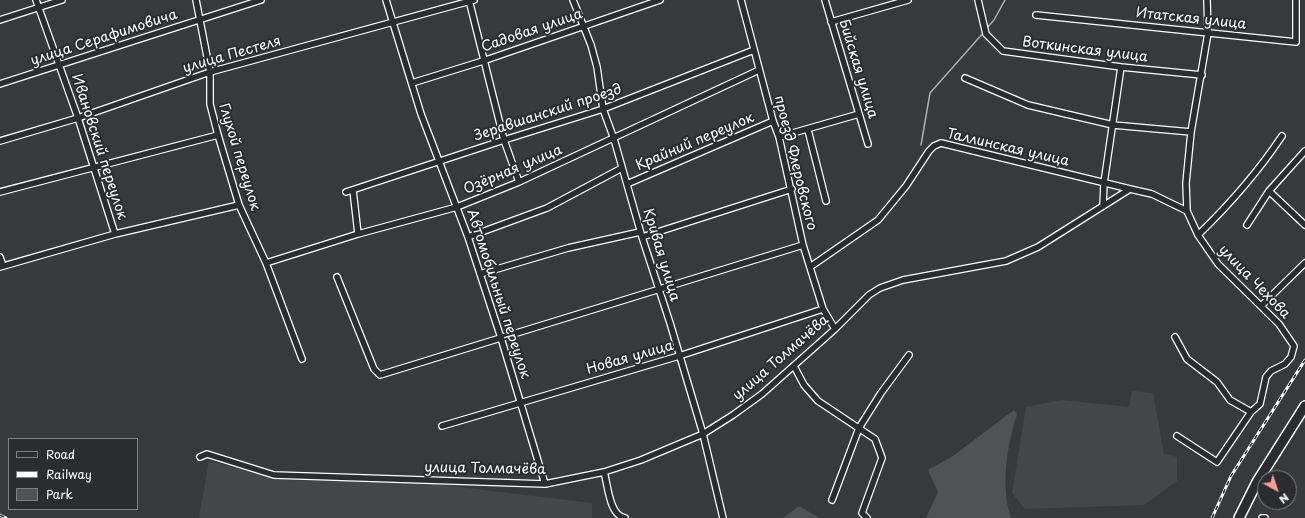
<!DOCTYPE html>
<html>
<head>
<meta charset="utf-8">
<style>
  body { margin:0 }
  #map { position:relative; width:1305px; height:518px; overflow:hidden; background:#373a3b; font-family:"Playpen Sans",sans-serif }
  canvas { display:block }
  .legend { position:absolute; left:8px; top:438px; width:130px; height:72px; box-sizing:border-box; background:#2a2d2e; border:1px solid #7f8182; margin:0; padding:5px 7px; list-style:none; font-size:12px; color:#fff }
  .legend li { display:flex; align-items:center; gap:8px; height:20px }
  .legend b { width:20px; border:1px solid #7f8182 }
  .north { position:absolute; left:1257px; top:470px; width:40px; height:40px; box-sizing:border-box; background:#2a2d2e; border:1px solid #7f8182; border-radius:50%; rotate:140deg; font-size:11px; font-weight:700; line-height:16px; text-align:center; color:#fff }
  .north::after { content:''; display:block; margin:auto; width:14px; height:18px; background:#ff9aa2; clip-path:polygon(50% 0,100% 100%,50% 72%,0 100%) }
</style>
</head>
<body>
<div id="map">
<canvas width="1305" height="518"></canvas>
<ul class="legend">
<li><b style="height:5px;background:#2a2d2e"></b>Road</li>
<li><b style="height:5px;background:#fff"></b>Railway</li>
<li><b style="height:11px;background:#505354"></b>Park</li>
</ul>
<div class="north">N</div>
</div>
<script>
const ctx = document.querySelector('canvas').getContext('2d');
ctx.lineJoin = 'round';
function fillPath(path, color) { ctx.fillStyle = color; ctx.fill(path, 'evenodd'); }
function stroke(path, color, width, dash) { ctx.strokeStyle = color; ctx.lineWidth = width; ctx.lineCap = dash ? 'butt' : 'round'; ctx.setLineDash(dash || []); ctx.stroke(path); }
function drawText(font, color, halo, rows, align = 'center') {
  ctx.font = font + ' "Playpen Sans",sans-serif'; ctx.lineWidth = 4; ctx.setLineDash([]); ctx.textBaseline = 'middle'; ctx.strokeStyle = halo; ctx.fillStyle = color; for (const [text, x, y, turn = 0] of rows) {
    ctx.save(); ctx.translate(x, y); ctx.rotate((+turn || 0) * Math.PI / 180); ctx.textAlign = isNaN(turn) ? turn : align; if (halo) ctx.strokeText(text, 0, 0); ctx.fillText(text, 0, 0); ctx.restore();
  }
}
fillPath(new Path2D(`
  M1132,391l21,2 11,61 13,3v24l-33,24 -119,4 -13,-16 14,-86 35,-7 68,7z
  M209,461l76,19 140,3 167,20v15h-393z`), '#444748');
fillPath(new Path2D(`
  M1014,410l3,4c-10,32 -17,71 -6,104h-85l12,-26 -10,-22 25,-14z
  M799,506l19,11v1h-35z`), '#505354');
stroke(new Path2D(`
  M986,29l8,-9 11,-20
  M921,145l9,-52 54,-61`), '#adaeaf', 1.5);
const street = new Path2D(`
  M36,0l42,118 37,116
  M196,0l14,72v32l8,31 21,70 27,58 36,96
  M386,0l35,114 47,123 33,101 44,146
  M469,0l35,140 15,42
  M573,0l18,45 6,22 6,42 11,30 28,98 28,86 33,111 20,84
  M741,0l32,121 6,16 24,108 20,64 12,20
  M825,0l43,144
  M978,0l8,34 17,17 118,16 81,8
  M1036,15l260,27v-42
  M0,20l62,-20
  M831,22l77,-22
  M965,78l63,27 85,20 78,7
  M412,83l71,-22 177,-61
  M0,84l261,-84
  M808,130l18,71
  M779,137l80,-23
  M0,141l78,-23 132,-46 264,-72
  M627,184l146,-63
  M353,190l5,44
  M1269,191l36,34
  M0,192l218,-57
  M346,192l158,-52 99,-31 151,-59
  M1103,206l1,-23 17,-116
  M1247,225l22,-34 36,-40
  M1198,235c31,-30 60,-63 84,-99
  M468,237l79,-29 75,-40
  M642,237l150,-48
  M0,257l3,9
  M266,263l92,-29 99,-27 62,-25 240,-112
  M0,267l115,-33 124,-29
  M810,267l68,-47 28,-34 23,-35 5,-5 7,-3 189,46
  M480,274l88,-26 72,-16
  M337,277l37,92 6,6 423,-130
  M1261,306l44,-43
  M1175,337l12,22 30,23 13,18 21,12
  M794,366l10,19 14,16 57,38 7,19 -20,55 5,5
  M442,426l237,-70 144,-47
  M1177,436l40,26 34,-50 9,-8 6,-27 5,-6 14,-7 6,-7 3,-11 -15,-22 -61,-60 -20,-29 -11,-24 -1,-28 5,-51 17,-99 -1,-33
  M200,457l7,-3 67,21 271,9 59,-12 37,-12 62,-26 30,-19 29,-21 73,-65 34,-34 11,-7 23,-8 103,-19 32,-14 92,-58 22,5 35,17
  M604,472c4,13 5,43 21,46
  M832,500l27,-72 22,-35 28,-38
  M1262,518h3`);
const primary = new Path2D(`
  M1239,518l18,-36 48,-76`);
stroke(street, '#fff', 8);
stroke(primary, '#fff', 12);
stroke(street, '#2a2d2e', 5.5);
stroke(primary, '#2a2d2e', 9);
const rail = new Path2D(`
  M0,515l6,3
  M1212,518l19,-42 74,-116`);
stroke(rail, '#fff', 3);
stroke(rail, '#2a2d2e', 1.5, [4.5]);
drawText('14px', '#fff', '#2a2d2e', [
  ["Итатская улица",1191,19,6],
  ["Садовая улица",532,31,-19],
  ["улица Серафимовича",104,38,-18],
  ["Воткинская улица",1085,50,7],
  ["улица Пестеля",232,55,-16],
  ["Бийская улица",858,69,73],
  ["Зеравшанский проезд",548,113,-18],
  ["Крайний переулок",695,142,-23],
  ["Ивановский переулок",99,147,72],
  ["Таллинская улица",1008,148,13],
  ["Глухой переулок",239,157,73],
  ["проезд Флеровского",795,163,76],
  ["Озёрная улица",513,170,-23],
  ["Кривая улица",661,255,73],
  ["улица Чехова",1254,282,46],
  ["Автомобильный переулок",498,294,72],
  ["Новая улица",630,358,-16],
  ["улица Толмачёва",781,358,-41],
  ["улица Толмачёва",485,469,1]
]);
</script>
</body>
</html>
